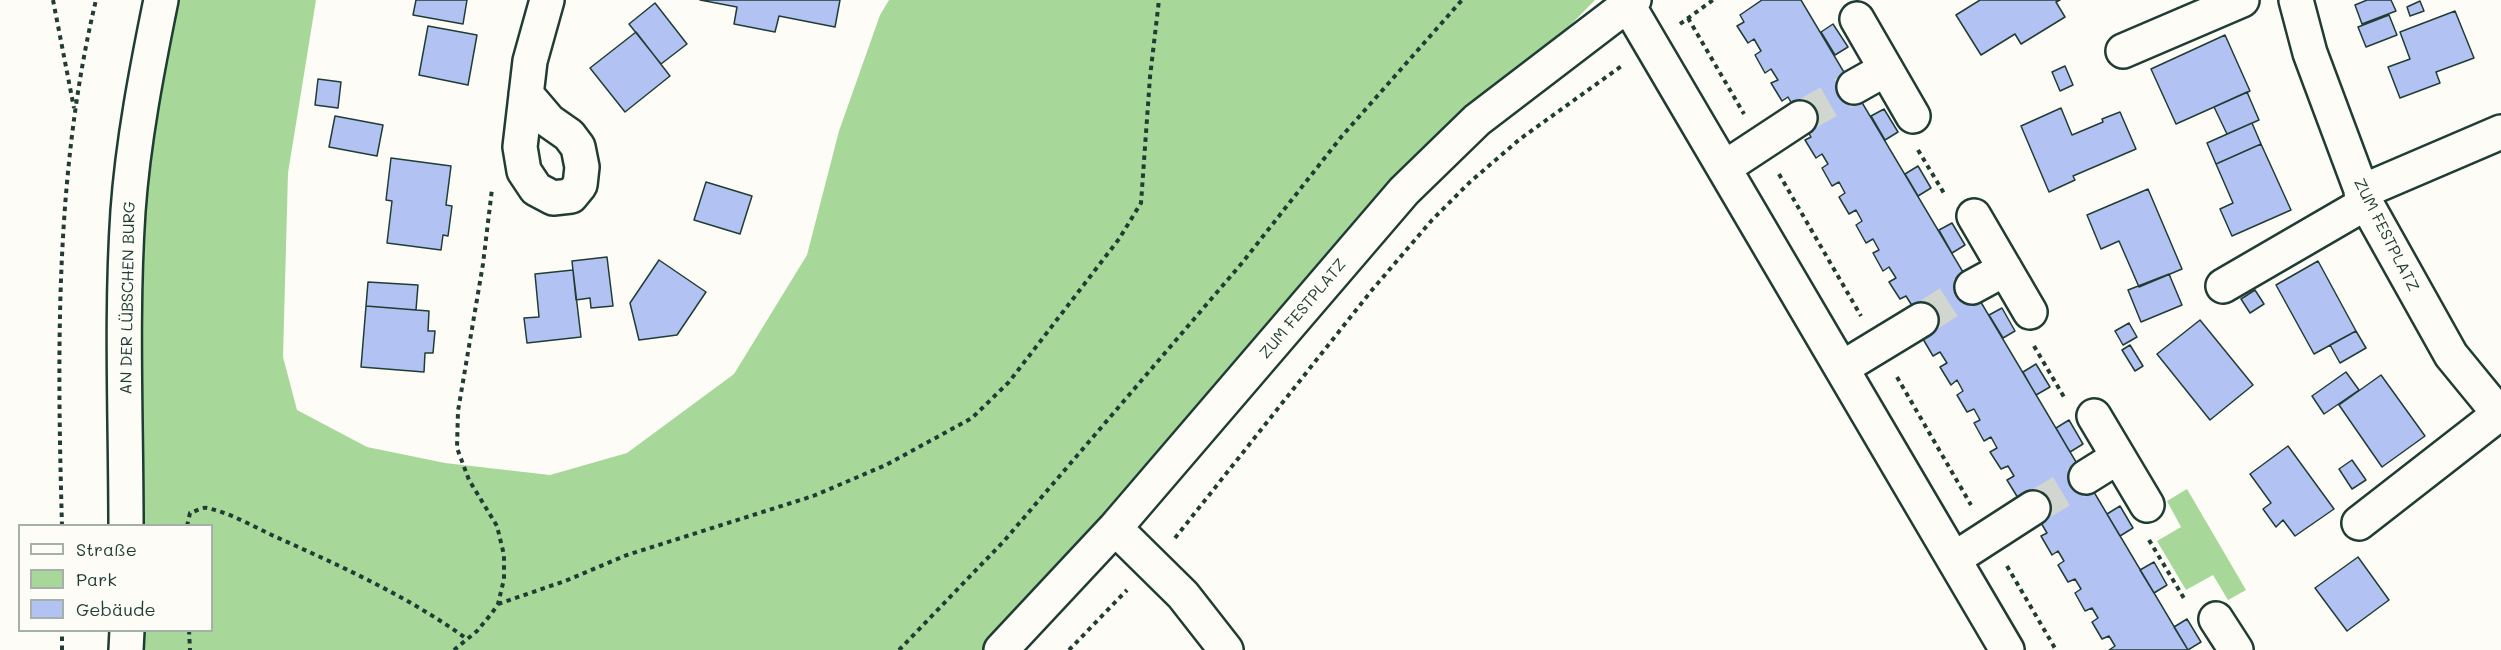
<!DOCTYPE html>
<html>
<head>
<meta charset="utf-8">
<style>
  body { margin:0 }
  #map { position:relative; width:2501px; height:650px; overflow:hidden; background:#fdfcf7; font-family:Mali,sans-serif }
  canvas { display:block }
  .legend { position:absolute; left:18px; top:524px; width:195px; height:108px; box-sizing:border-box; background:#fdfcf7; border:2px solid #a4b0a9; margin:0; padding:8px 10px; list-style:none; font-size:18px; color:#1f3d34 }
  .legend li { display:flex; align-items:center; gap:12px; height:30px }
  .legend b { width:30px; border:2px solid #a4b0a9 }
</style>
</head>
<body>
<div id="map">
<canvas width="2501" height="650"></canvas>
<ul class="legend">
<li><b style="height:8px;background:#fdfcf7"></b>Straße</li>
<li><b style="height:16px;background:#a7d899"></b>Park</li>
<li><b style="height:16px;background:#b2c2f2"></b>Gebäude</li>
</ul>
</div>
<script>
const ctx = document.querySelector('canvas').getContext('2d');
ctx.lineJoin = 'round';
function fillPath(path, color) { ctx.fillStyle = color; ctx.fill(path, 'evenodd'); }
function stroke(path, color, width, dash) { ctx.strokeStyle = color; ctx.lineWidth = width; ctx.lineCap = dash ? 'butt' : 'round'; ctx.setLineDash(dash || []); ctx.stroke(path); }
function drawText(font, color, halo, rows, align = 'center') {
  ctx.font = font + ' Mali,sans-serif'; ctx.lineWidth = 6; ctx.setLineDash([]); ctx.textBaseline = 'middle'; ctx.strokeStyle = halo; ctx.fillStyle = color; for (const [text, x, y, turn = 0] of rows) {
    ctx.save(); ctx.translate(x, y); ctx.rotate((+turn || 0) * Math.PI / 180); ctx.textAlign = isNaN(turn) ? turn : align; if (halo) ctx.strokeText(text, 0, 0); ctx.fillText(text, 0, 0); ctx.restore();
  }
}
fillPath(new Path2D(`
  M161,0h155l-28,173 -5,184 14,53 70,37 78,16 105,12 77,-22 107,-79 73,-119 32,-124 41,-116 9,-15h706l-118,120 -476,530h-875l1,-19 85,-1v-104l-86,-1 -1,-251z
  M2187,489l59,101 -18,10 -15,-25 -27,15 -29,-49 24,-14 -14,-26z`), '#a7d899');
const building = new Path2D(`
  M416,0h51l-4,24 -50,-9z
  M700,0h140l-5,27 -56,-11 -4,16 -41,-8 3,-17z
  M1762,0h39l387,650h-79l6,-4 -6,-10 -7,3 -10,-17 6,-4 -6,-10 -7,3 -10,-18 6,-4 -6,-10 -7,3 -10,-17 6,-4 -6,-10 -6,4 -11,-19 6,-3 -23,-39 -6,4 -11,-18 7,-4 -6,-10 -7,3 -11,-17 7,-4 -6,-11 -7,4 -10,-18 6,-3 -6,-11 -7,3 -10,-17 6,-4 -6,-11 -6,5 -11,-18 7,-4 -7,-11 -7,4 -10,-17 7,-4 -9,-15 -15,-24 -6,3 -11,-17 7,-4 -7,-11 -6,4 -10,-18 6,-3 -6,-11 -7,4 -10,-18 6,-4 -6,-11 -7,4 -10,-17 6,-4 -6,-11 -7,4 -10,-18 6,-4 -6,-10 -6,4 -11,-18 6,-3 -23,-40 -6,4 -11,-18 7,-3 -7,-11 -6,4 -10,-18 6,-4 -7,-12 -6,4 -11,-17 7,-4 -4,-7z
  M1980,0h80l-4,2 9,15 -44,27 -6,-10 -34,21 -25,-40z
  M2367,0h24l5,11 -34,13 -7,-19z
  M2420,1l4,10 -14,5 -3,-9z
  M655,3l32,41 -26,20 -32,-40z
  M2455,11l19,47 -38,14 4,11 -40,15 -12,-31 22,-8 -10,-27z
  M2389,15l8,20 -31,12 -8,-20z
  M1833,24l15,23 -13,8 -14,-23z
  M428,26l49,9 -9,50 -49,-10z
  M636,32l34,44 -45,36 -35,-44z
  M2225,35l25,56 -74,33 -25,-55z
  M2065,66l8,19 -13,6 -8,-19z
  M318,79l23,3 -3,26 -23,-3z
  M2247,92l12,28 -32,14 -13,-27z
  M2061,108l11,27 31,-13 -1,-3 18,-7 16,37 -63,27 2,4 -26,12 -28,-66z
  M1884,109l14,23 -13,8 -14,-24z
  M335,116l48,9 -6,31 -48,-9z
  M2252,123l9,21 -45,20 -9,-21z
  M2261,144l30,66 -59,26 -12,-27 13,-6 -17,-39z
  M391,158l60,8 -5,39 6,1 -4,30 -5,-1 -2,15 -54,-7 5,-42 -6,-1z
  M1918,166l13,22 -13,8 -13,-22z
  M706,182l46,14 -12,38 -46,-14z
  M2148,189l34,80 -43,18 -20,-46 -18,8 -14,-34z
  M1952,223l13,22 -13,8 -13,-23z
  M607,257l6,49 -22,2 -1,-10 -14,2 -4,-39z
  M659,260l47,32 -29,43 -38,5 -9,-37z
  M2318,261l38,70 -42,23 -38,-69z
  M573,270l8,67 -54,6 -3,-25 15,-1 -4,-43z
  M2169,274l13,31 -41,17 -13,-32z
  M368,282l50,3 -2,25 -50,-4z
  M2255,290l9,14 -14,9 -9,-14z
  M366,306l63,5 -1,20h7l-2,22h-8l-1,19 -63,-5z
  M2002,308l13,23 -12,7 -14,-23z
  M2200,320l53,65 -43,35 -53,-66z
  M2129,323l8,14 -14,8 -8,-14z
  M2356,331l10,17 -26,15 -10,-18z
  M2130,345l13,21 -8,5 -13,-21z
  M2036,364l14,23 -14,8 -13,-23z
  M2346,372l13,18 -35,24 -12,-18z
  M2381,375l44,61 -43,31 -43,-62z
  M2069,420l14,24 -13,8 -14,-24z
  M2288,446l46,63 -39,27 -12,-16 -7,7 -13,-18 8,-6 -21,-29z
  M2352,460l14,20 -14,9 -13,-20z
  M2120,506l13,22 -13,8 -13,-22z
  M2358,557l31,43 -42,31 -32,-43z
  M2154,562l13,23 -13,8 -14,-23z
  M2187,619l14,23 -13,8 -14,-23z`);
fillPath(building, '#b2c2f2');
stroke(building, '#1f3d34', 1.5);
stroke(new Path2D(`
  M1800,118l54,-31
  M1921,320l51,-33
  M2033,508l53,-31`), '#d1d6d0', 33, [33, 16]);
const minor = new Path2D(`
  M2296,0l14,53 56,150 85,152 50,61
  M1628,5l379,645
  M1857,19l56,97
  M2123,51l119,-51
  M1854,87l32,-18
  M526,94l23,27 20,14 9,12 4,20 -2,18 -9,11 -18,2 -17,-9 -12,-18 -4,-24 10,-86 17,-61
  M1724,168l76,-50
  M2361,192l140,-60
  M1974,216l56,96
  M2223,286l143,-83
  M1972,287l33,-18
  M1842,368l79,-48
  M2094,416l53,89
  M2086,477l32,-20
  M2359,523l140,-109
  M126,526c0,-105 -5,-210 2,-315 5,-70 19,-142 33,-211
  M1115,528l68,67 43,55
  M1954,559l79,-51
  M2216,619l20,31
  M126,650l1,-20
  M1001,650l114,-122 289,-337 73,-71 157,-120`);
stroke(minor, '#1f3d34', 38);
stroke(new Path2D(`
  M53,0l21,108
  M1688,18l56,96
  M1680,24l33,-24
  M1918,150l27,45
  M1779,174l82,142
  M2034,346l30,51
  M1897,377l74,128
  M62,526c-5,-175 -7,-355 34,-526
  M187,526l3,-13c6,-2 12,-6 17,-5 24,5 47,19 69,29 65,29 133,60 191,102
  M1175,538l197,-248 60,-70 38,-38 50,-43 103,-74
  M2149,540l36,60
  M2007,566l49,84
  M498,604l67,-23 62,-26 186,-59 73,-31 86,-47 37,-36 110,-143 22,-36 9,-126 9,-77
  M189,630l1,20
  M62,650v-20
  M454,650l23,-19 15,-18 6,-9 6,-25v-24l-7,-29 -28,-46 -12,-32 1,-37 25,-147 9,-75
  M899,650l105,-109 238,-278 100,-127 120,-136
  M1069,650l58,-60`), '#1f3d34', 4, [4.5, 4.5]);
stroke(minor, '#fdfcf7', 33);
drawText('16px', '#1f3d34', '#fdfcf7', [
  ["ZUM FESTPLATZ",2386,235,63],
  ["AN DER LÜBSCHEN BURG",128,298,-89],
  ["ZUM FESTPLATZ",1303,309,-50]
]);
</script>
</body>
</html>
